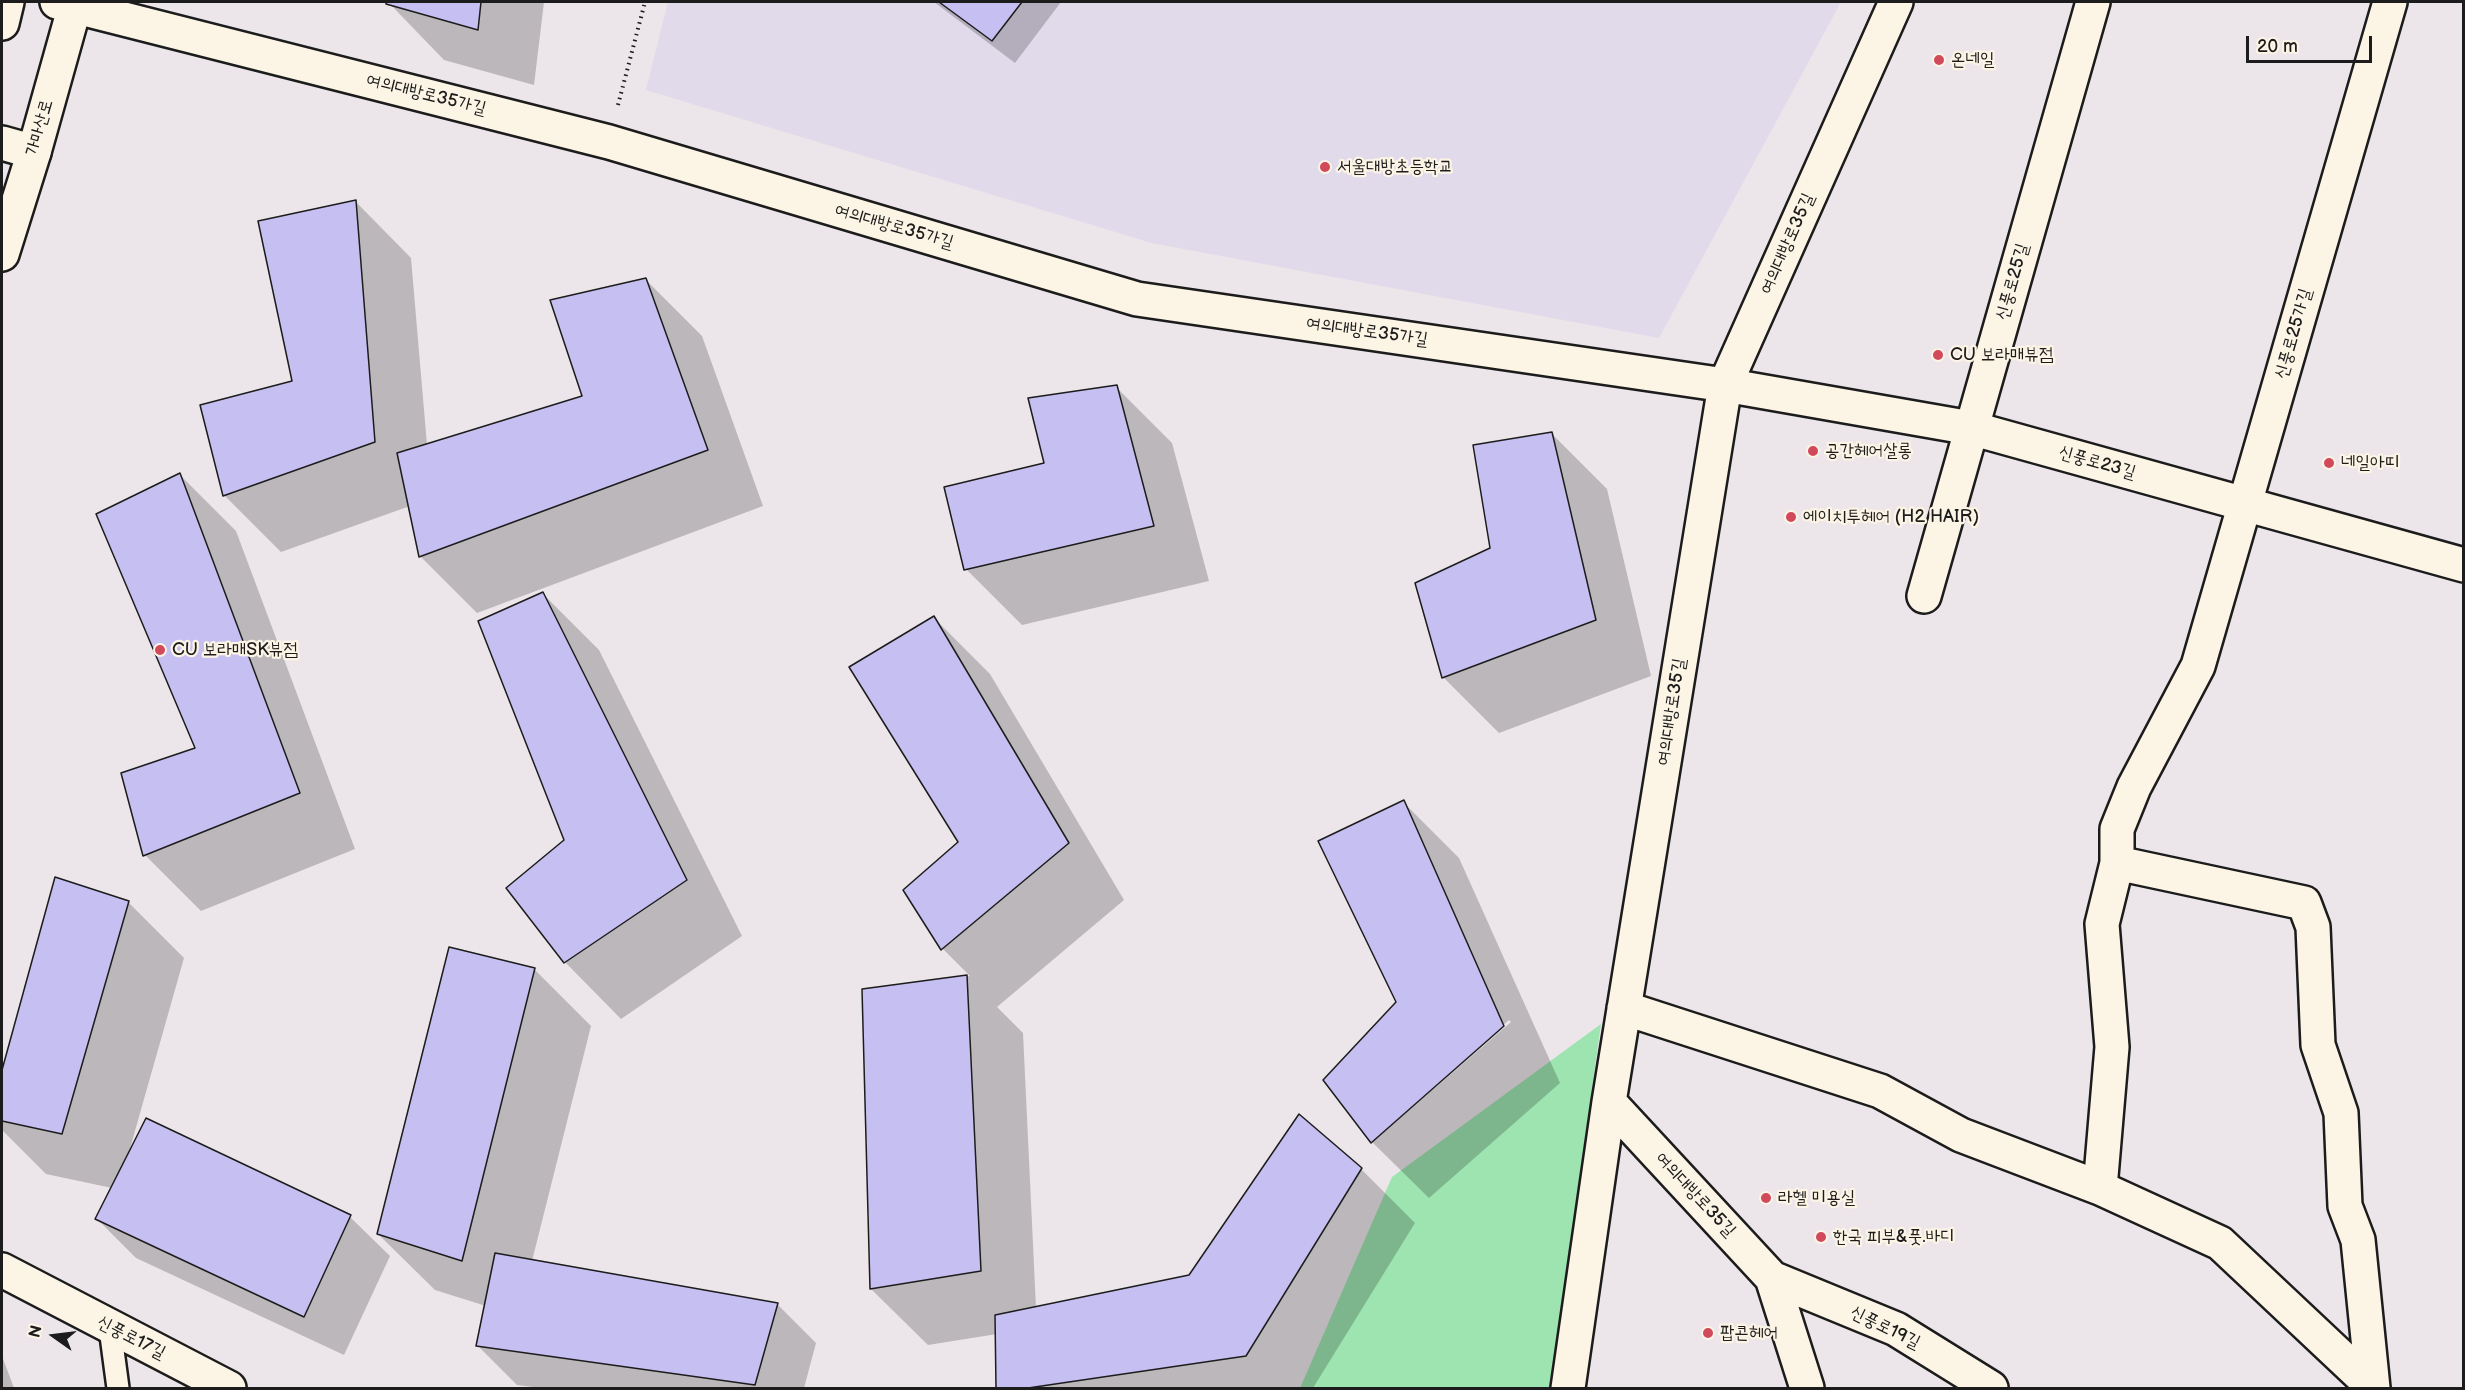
<!DOCTYPE html>
<html>
<head>
<meta charset="utf-8">
<style>
  body { margin:0 }
  #map { position:relative; width:2465px; height:1390px; overflow:hidden; background:#ece5e9; font-family:"Balsamiq Sans",sans-serif }
  canvas { display:block }
  .frame { position:absolute; inset:0; border:3px solid #1c1c1c; pointer-events:none }
  .north { position:absolute; left:24px; top:1306px; width:60px; height:60px; -webkit-text-stroke:4px #fcf5e5; paint-order:stroke; rotate:284deg; font-size:16px; font-weight:700; line-height:24px; text-align:center; color:#1c1c1c }
  .north::after { content:''; display:block; margin:auto; width:21px; height:27px; background:#1c1c1c; clip-path:polygon(50% 0,100% 100%,50% 72%,0 100%) }
  .scale { position:absolute; left:2246px; top:36px; width:126px; height:27px; box-sizing:border-box; border:3px solid #1c1c1c; border-top:0; padding-left:8px; font-size:18px; line-height:21px; white-space:nowrap; color:#1c1c1c; -webkit-text-stroke:4px #fcf5e5; paint-order:stroke }
</style>
</head>
<body>
<div id="map">
<canvas width="2465" height="1390"></canvas>
<div class="frame"></div>
<div class="north">N</div>
<div class="scale">20 m</div>
</div>
<script>
const ctx = document.querySelector('canvas').getContext('2d');
ctx.lineJoin = 'round';
function fillPath(path, color) { ctx.fillStyle = color; ctx.fill(path, 'evenodd'); }
function stroke(path, color, width, dash) { ctx.strokeStyle = color; ctx.lineWidth = width; ctx.lineCap = dash ? 'butt' : 'round'; ctx.setLineDash(dash || []); ctx.stroke(path); }
function drawText(font, color, halo, rows, align = 'center') {
  ctx.font = font + ' "Balsamiq Sans","Poor Story",sans-serif'; ctx.lineWidth = 4.5; ctx.setLineDash([]); ctx.textBaseline = 'middle'; ctx.strokeStyle = halo; ctx.fillStyle = color; for (const [text, x, y, turn = 0] of rows) {
    ctx.save(); ctx.translate(x, y); ctx.rotate((+turn || 0) * Math.PI / 180); ctx.textAlign = isNaN(turn) ? turn : align; if (halo) ctx.strokeText(text, 0, 0); ctx.fillText(text, 0, 0); ctx.restore();
  }
}
fillPath(new Path2D(`
  M668,2h1173l-182,336 -507,-95 -506,-153z`), '#e1daeb');
fillPath(new Path2D(`
  M1601,1024l-51,364h-250l92,-211z`), '#9de4b1');
fillPath(new Path2D(`
  M388,2h156l-10,83 -90,-25z
  M934,2h127l-46,61z
  M355,201l56,57 16,187 157,-48 62,-117 56,56 61,170 -286,107 -56,-56 -11,-51 -129,46 -56,-56 -23,-90 92,-24z
  M1116,387l56,56 37,138 -187,44 -56,-56 80,-105z
  M1551,433l56,56 44,187 -152,57 -56,-56 49,-128z
  M180,475l56,56 119,318 -154,62 -56,-56 52,-106z
  M543,594l56,56 143,286 -121,83 -56,-57 -56,-74 57,-48z
  M934,618l56,56 134,226 -127,107 26,26 13,275 153,-32 172,-107 54,54 -102,165h-316v-54l-69,11 -57,-56 -8,-298 107,-15 -27,-27 -38,-59 55,-48z
  M1403,802l56,56 101,225 -131,115 -57,-56 -47,-62 73,-78zM1509,1020l2,2 -128,111 5,-6z
  M56,879l72,23 56,56 -55,194 17,-32 204,97 40,39 -46,99 -208,-97 -39,-39 15,-31 -66,-14 -44,-44v-54z
  M450,948l85,22 56,56 -59,235 245,43 39,39 -12,45h-263l-24,-3 -39,-39 8,-40 -51,-16 -57,-56z
  M2,1356l12,32h-12z`), '#0003');
const building = new Path2D(`
  M386,2h95l-3,28 -92,-26z
  M939,2h83l-30,39z
  M356,200l19,242 -152,54 -23,-91 92,-24 -34,-160z
  M646,278l62,172 -289,107 -22,-104 185,-57 -32,-96z
  M1117,385l37,141 -190,44 -20,-83 100,-24 -16,-65z
  M1552,432l44,188 -154,58 -27,-95 75,-35 -17,-103z
  M180,473l120,320 -157,63 -22,-83 74,-25 -99,-234z
  M543,592l144,288 -123,83 -58,-75 58,-48 -86,-219z
  M934,616l135,227 -128,107 -38,-60 55,-48 -109,-175z
  M1404,800l100,226 -133,117 -48,-63 73,-78 -78,-161z
  M55,877l74,24 -67,233 -60,-13v-51z
  M449,947l86,21 -73,293 -85,-27z
  M967,975l14,296 -111,18 -8,-300z
  M1299,1114l63,54 -116,188 -218,32h-32l-1,-73 194,-40z
  M146,1118l205,97 -47,102 -209,-98z
  M495,1253l283,50 -23,82 -279,-39z`);
fillPath(building, '#c6bff1');
stroke(building, '#1c1c1c', 1.5);
const service = new Path2D(`
  M110,1328l8,60`);
const minor = new Path2D(`
  M57,2l552,140 528,157 588,86 246,43 493,137
  M2,143l32,9
  M1924,596l169,-594
  M2117,863l187,40 9,24 5,118 23,68 4,93 13,34 15,148
  M1624,1008l256,83 81,44 139,53 120,55 151,142
  M1609,1102l163,176 35,110
  M2100,1188l12,-141 -10,-123 15,-61v-34l17,-42 64,-121 192,-664
  M2,1270l227,118
  M1772,1278l124,51 95,59
  M1568,1388l41,-286 116,-717 171,-383`);
const secondary = new Path2D(`
  M2,23l5,-21
  M2,254l32,-102 42,-150`);
stroke(service, '#1c1c1c', 26);
stroke(minor, '#1c1c1c', 38);
stroke(secondary, '#1c1c1c', 38);
stroke(new Path2D(`
  M618,105l27,-103`), '#1c1c1c', 4, [1.5, 4.5]);
stroke(service, '#fcf5e5', 21);
stroke(minor, '#fcf5e5', 33);
stroke(secondary, '#fcf5e5', 33);
for (const [x, y, r, color] of [
  [1939,60,6,"#d1495b"],
  [1325,167,6,"#d1495b"],
  [1938,355,6,"#d1495b"],
  [1813,451,6,"#d1495b"],
  [2329,463,6,"#d1495b"],
  [1791,517,6,"#d1495b"],
  [160,650,6,"#d1495b"],
  [1766,1198,6,"#d1495b"],
  [1821,1237,6,"#d1495b"],
  [1708,1333,6,"#d1495b"]
]) { const dot = new Path2D(); dot.arc(x, y, r, 0, 2 * Math.PI); ctx.fillStyle = color; ctx.fill(dot); stroke(dot, '#fcf5e5', 2); }
drawText('18px', '#1c1c1c', '#fcf5e5', [
  ["온네일",1951,60],
  ["서울대방초등학교",1337,167],
  ["CU 보라매뷰점",1950,355],
  ["공간헤어살롱",1825,451],
  ["네일아띠",2341,463],
  ["에이치투헤어 (H2 HAIR)",1803,517],
  ["CU 보라매SK뷰점",172,650],
  ["라헬 미용실",1778,1198],
  ["한국 피부&풋.바디",1833,1237],
  ["팝콘헤어",1720,1333]
], 'left');
drawText('18px', '#1c1c1c', '#fcf5e5', [
  ["여의대방로35가길",426,95,14],
  ["가마산로",40,128,-74],
  ["여의대방로35가길",894,227,16],
  ["여의대방로35길",1788,244,-66],
  ["신풍로25길",2013,282,-74],
  ["여의대방로35가길",1367,332,8],
  ["신풍로25가길",2294,334,-74],
  ["신풍로23길",2097,463,16],
  ["여의대방로35길",1672,712,-81],
  ["여의대방로35길",1695,1195,47],
  ["신풍로19길",1885,1328,26],
  ["신풍로17길",131,1338,27]
]);
</script>
</body>
</html>
